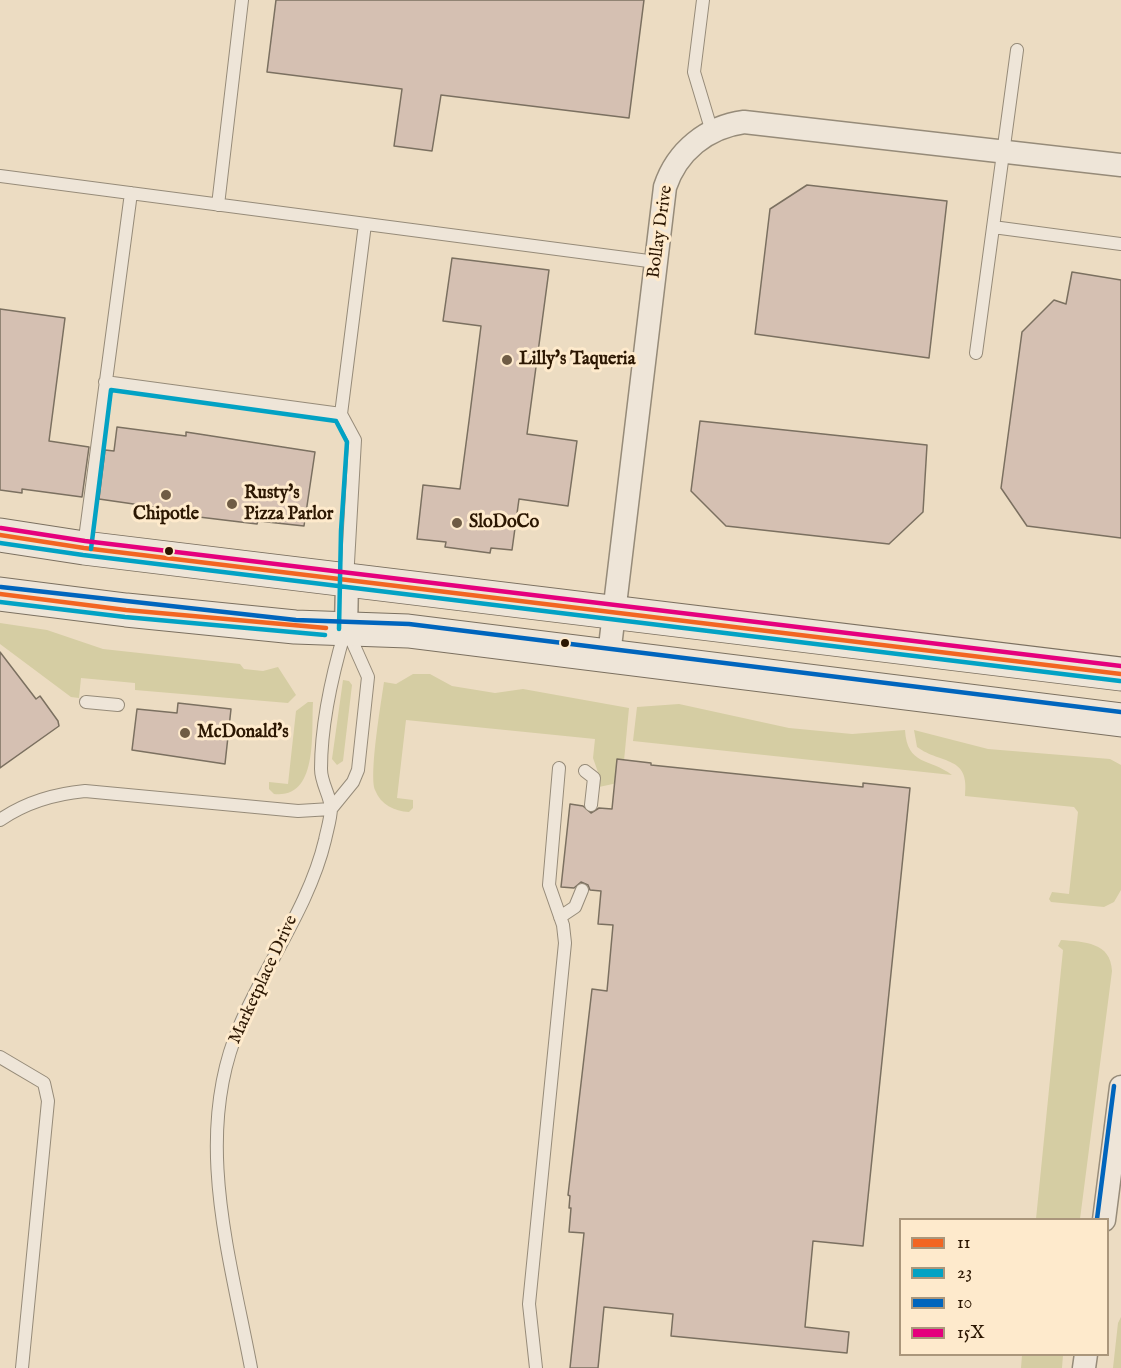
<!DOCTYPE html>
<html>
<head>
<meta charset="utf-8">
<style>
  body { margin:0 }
  #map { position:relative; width:1121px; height:1368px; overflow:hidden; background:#ecdcc2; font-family:"IM FELL English",serif }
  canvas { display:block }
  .legend { position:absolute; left:899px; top:1218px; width:210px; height:138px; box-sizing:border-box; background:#feeacc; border:2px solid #aa967b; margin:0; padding:8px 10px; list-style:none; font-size:18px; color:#2c1702 }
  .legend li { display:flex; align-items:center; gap:12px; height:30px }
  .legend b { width:30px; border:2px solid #aa967b }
</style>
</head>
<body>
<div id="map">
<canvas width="1121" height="1368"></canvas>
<ul class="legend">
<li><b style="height:8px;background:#f26522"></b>11</li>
<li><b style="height:8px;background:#02a2c4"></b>23</li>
<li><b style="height:8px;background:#0065bd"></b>10</li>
<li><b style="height:8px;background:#e5007d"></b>15X</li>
</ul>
</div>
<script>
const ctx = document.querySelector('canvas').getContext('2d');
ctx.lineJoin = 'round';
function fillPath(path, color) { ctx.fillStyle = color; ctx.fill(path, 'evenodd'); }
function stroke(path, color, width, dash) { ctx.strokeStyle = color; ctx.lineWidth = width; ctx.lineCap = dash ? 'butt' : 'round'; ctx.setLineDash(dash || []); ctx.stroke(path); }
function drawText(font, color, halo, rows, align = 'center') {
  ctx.font = font + ' "IM FELL English",serif'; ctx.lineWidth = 6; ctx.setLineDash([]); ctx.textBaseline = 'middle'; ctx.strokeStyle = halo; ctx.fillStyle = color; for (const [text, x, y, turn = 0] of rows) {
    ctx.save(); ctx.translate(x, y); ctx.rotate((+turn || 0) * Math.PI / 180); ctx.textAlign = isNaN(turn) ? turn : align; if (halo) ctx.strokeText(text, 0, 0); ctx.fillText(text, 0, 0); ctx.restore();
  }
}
fillPath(new Path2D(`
  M0,623l47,7 56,19 137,15 4,5 19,2 15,-4 18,28 -8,8 -153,-13v-7l-54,-5 -2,20 -8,-1 -71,-53z
  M413,674h17l22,12 43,7 28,-4 106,19 -7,74 -23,5 1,-9 -7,-20 2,-19 -189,-19 -9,78 16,2v8l-4,4c-15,-1 -28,-7 -34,-22 -6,-16 6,-87 9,-108l12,2z
  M343,680l6,1 3,4 -9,76 -6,4 -5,-6z
  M308,702h5c-2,30 6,97 -39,92l-5,-5v-7l19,2 8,-73z
  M679,704l110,24 63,6 53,-4c2,36 25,28 47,45l-319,-34 4,-34z
  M914,730l74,19 122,10 11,6v125l-7,12 -10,5 -53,-5 -2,-3 3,-7 17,2 9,-82 -4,-5 -109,-11c5,-41 -23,-31 -48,-49z
  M1061,940c23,2 50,2 51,31l-32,248h-44l27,-269 -5,-4z
  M1121,1317v51h-8l5,-45z
  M1022,1355h41l-1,13h-41z`), '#d5cda3');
const building = new Path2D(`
  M276,0h368l-15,118 -188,-23 -9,56 -38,-5 8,-57 -135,-17z
  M807,185l140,16 -18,157 -174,-24 15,-125z
  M452,258l97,12 -22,164 50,7 -9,65 -49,-7 -7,51 -21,-2 -1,5 -45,-6 1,-5 -29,-3 6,-54 37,4 9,-68 12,-95 -38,-5z
  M1072,272l49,8v258l-94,-12 -26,-38 21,-156 32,-32 12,4z
  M0,309l65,9 -16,123 40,6 -7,50 -60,-8v4l-22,-3z
  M700,421l227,24 -4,67 -34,32 -163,-18 -35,-35z
  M117,427l69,9v-4l129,20 -11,74 -46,-5 -1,3 -83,-10 1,-4 -76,-11 6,-49 9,1z
  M0,652l36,47 4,-3 18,25 1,5 -59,42z
  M178,703l53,6 -6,55 -93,-14 5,-41 40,4z
  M617,759l34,4v2l212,22v-4l47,5 -47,458 -50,-5 -8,86 44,5 -2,21 -176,-17 2,-22 -69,-7 -6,61h-28l14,-135 -15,-1 2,-24h-2l1,-12 -2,-1 24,-206 15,2 6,-66 -15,-1 3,-33 -11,-1 -2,-5 -7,-3 -7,6 -13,-1 9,-83 13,2 8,7 8,-5 13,1z`);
fillPath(building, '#d5c0b2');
stroke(building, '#7b7060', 1.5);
const lane = new Path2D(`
  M703,0l-9,72 18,60
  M0,176l656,86
  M218,205l24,-205
  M993,227l128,17
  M976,353l41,-303
  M105,382l236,32
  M84,546l47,-353
  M347,580l8,-140 -14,-26 24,-190
  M86,702l32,3
  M585,771l9,7 -3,27
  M331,809l22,-27 5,-12 10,-93 -20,-45
  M0,820c26,-18 53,-26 85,-29l213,20 33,-2
  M560,917l15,-10 7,-17
  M0,1057l44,26 4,18 -26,267
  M251,1368c-21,-112 -59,-233 -11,-343 26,-61 70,-121 85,-185 2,-10 6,-22 6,-32 -1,-13 -10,-25 -10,-39 0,-47 11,-94 24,-138
  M536,1368l-7,-64 36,-361 -2,-18 -14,-40 10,-117`);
const street = new Path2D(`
  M346,629l1,-48
  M609,655l56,-468c12,-36 42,-60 79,-65l377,43
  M1104,1220l17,-133
  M1084,1368l2,-14`);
const secondary = new Path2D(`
  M0,535l84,13 1037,126
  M0,594l126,16 169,17 113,4 713,89`);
stroke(lane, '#968b79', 14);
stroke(street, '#968b79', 25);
stroke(secondary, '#7b7060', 35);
stroke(lane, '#eee5d8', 12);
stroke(street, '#eee5d8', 22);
stroke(secondary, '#eee5d8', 33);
stroke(new Path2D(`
  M0,535l84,13 1037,126
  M0,594l126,16 200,18`), '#f26522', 4.5);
stroke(new Path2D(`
  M0,543l83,12 1037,126
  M91,549l20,-159 225,31 11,21 -6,89 -2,98
  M0,602l125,15 200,18`), '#02a2c4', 4.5);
stroke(new Path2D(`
  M1,587l295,33 113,4 712,88
  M1097,1219l17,-133`), '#0065bd', 4.5);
stroke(new Path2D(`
  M1,528l84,13 1036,125`), '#e5007d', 4.5);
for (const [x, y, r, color] of [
  [507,360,6,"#6f5c45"],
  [166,495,6,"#6f5c45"],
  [232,504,6,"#6f5c45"],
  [457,523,6,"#6f5c45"],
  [169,551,5,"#2c1702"],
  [565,643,5,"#2c1702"],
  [185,733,6,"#6f5c45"]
]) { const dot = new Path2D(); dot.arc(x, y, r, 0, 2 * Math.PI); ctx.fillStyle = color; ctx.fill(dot); stroke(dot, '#feeacc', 2); }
drawText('18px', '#2c1702', '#feeacc', [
  ["Bollay Drive",661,232,-82],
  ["Marketplace Drive",264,980,-65]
]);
drawText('bold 18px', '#2c1702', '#feeacc', [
  ["Lilly's Taqueria",519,360],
  ["Rusty's",244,494],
  ["Pizza Parlor",244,515],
  ["Chipotle",166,515,"center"],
  ["SloDoCo",469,523],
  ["McDonald's",197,733]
], 'left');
</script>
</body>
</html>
